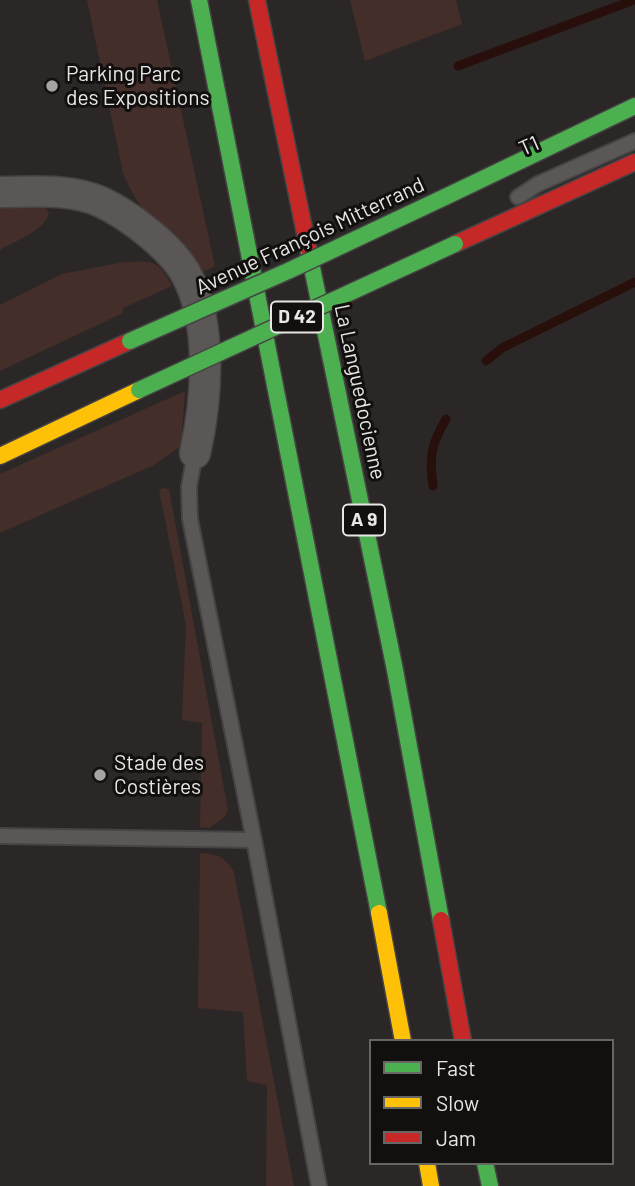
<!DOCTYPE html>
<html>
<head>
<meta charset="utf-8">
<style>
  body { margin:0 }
  #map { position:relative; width:635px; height:1186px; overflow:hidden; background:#2a2726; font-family:Barlow,sans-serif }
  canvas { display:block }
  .legend { position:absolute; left:369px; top:1039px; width:245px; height:126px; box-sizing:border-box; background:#12100f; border:2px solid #686665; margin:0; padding:9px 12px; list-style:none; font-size:21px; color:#e9e6e5 }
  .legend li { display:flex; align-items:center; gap:14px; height:35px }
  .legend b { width:35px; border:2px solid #686665 }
</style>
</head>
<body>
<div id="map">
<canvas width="635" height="1186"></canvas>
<ul class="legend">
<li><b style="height:9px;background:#4caf50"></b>Fast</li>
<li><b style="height:9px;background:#ffc107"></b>Slow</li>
<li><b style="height:9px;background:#c62828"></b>Jam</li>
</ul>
</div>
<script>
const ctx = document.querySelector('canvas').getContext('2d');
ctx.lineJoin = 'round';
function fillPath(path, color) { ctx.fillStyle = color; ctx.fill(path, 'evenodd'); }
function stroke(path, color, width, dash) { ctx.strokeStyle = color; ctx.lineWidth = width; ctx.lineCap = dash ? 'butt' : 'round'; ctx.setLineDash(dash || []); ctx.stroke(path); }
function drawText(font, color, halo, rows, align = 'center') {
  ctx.font = font + ' Barlow,sans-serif'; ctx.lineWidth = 6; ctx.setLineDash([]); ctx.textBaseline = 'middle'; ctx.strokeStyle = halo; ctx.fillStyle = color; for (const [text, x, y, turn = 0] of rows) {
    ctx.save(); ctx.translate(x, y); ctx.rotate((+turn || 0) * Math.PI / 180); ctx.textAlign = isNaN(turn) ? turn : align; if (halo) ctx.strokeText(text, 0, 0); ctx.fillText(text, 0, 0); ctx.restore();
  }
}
fillPath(new Path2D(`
  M87,0h70l58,266 -14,7c-30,-31 -62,-59 -78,-100z
  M350,0h106l6,24 -97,37z
  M0,206l45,2 4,5c-4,18 -34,28 -49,37z
  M124,262c29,-1 34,-3 48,24l-49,22v5l-123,58v-66l62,-31z
  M185,391l-4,55 -27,19 -154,68v-59z
  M164,488l5,1 59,321 -3,7 -16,11 -9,-1 2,-104 -20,-3 4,-95 -27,-135z
  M200,853c17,1 25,3 34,19l60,314h-28l1,-101 -20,-4 -4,-69 -45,-4z`), '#442e29');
stroke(new Path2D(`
  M458,66l176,-66
  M486,361l16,-13 133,-66
  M433,486c-4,-30 -2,-41 13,-67`), '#280f0b', 9);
const lane = new Path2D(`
  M518,197l20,-13 97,-43
  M195,453l-6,34 1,32 64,321 65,346
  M0,836l254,4`);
const street = new Path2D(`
  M0,192c32,0 71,-4 101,10 28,13 70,45 85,72 27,50 21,126 9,179`);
const fast = new Path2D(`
  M199,0l180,913
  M445,197l190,-91
  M308,248l87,422 46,250
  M485,1163l5,23`);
const slow = new Path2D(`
  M0,456l139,-66
  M379,913l24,128
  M427,1163l4,23`);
const jam = new Path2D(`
  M257,0l51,248
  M455,244l180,-82
  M0,400l130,-59
  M441,920l22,121`);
stroke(lane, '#454343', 18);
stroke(street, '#454343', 33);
stroke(fast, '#454343', 19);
stroke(slow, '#454343', 19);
stroke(jam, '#454343', 19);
stroke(lane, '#5a5756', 14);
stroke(street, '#5a5756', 30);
stroke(fast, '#4caf50', 16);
stroke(slow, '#ffc107', 16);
stroke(jam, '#c62828', 16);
const fastBridge = new Path2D(`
  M130,341l158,-70 157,-74
  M139,390l316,-146`);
stroke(fastBridge, '#454343', 19, []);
stroke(fastBridge, '#4caf50', 16);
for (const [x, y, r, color] of [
  [52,86,7,"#a6a3a2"],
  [100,775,7,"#a6a3a2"]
]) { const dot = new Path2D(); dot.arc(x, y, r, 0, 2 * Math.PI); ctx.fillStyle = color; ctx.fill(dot); stroke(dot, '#12100f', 2.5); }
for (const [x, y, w] of [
  [297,317,52],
  [364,520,42]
]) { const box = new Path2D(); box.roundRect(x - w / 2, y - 15.5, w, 31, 5); ctx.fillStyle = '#12100f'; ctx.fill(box); stroke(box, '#e9e6e5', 2); }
drawText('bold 19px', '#e9e6e5', null, [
  ["D 42",297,317],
  ["A 9",364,520]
]);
drawText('21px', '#e9e6e5', '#12100f', [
  ["Parking Parc",66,74],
  ["des Expositions",66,98],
  ["Stade des",114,763],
  ["Costières",114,787]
], 'left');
drawText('21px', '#e9e6e5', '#12100f', [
  ["T1",529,146,-24],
  ["Avenue François Mitterrand",310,236,-25],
  ["La Languedocienne",360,392,78]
]);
</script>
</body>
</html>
